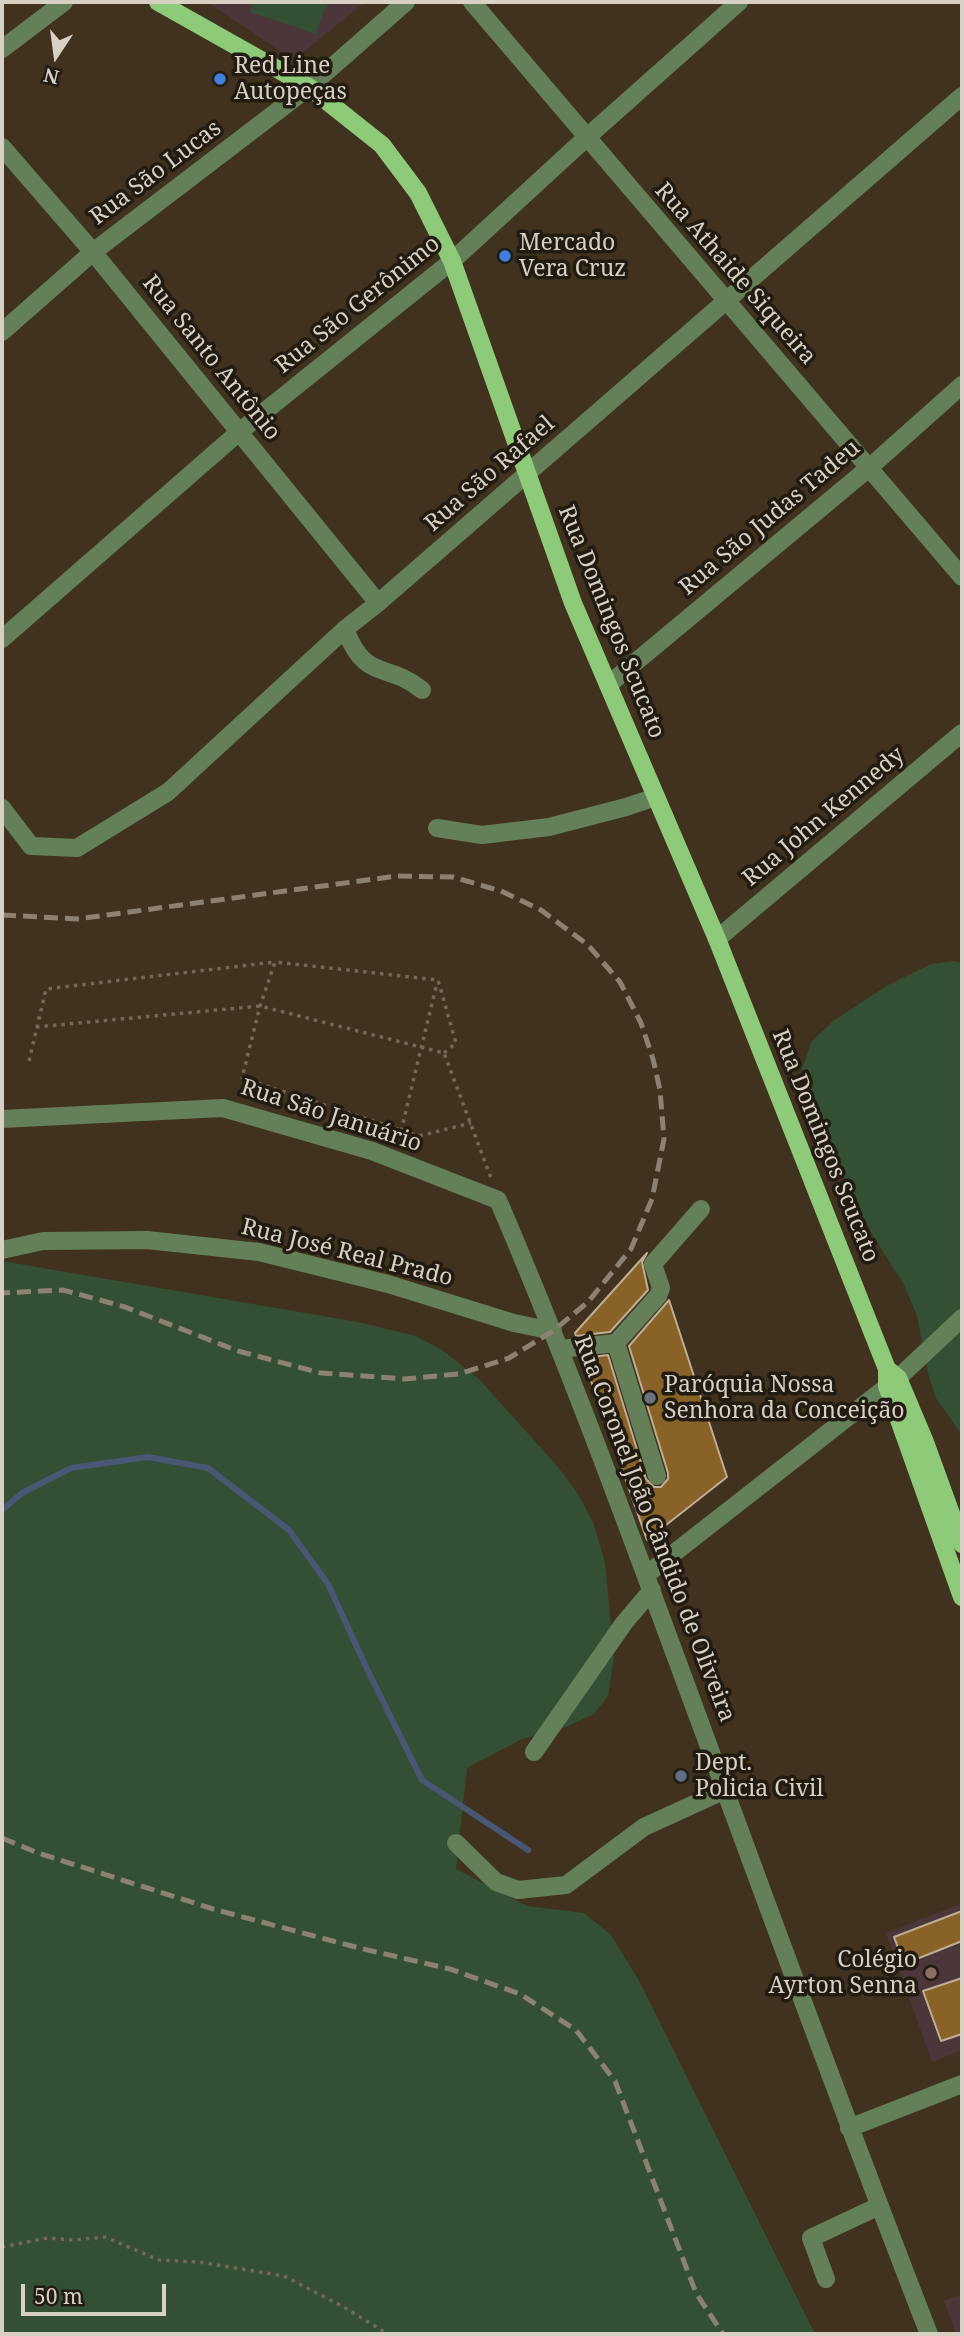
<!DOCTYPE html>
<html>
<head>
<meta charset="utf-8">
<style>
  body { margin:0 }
  #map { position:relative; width:964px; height:2336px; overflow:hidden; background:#40321e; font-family:"Noto Serif",serif }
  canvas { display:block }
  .frame { position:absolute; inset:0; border:4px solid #d9d0c4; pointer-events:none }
  .north { position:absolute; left:21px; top:21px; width:70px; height:70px; -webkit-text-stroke:5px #221b12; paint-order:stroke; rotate:193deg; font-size:19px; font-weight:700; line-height:28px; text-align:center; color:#d9d0c4 }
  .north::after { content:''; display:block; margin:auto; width:24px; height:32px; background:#d9d0c4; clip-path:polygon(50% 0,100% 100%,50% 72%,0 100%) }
  .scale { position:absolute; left:21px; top:2284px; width:145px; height:32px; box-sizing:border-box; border:4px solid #d9d0c4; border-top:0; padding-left:9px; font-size:21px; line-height:24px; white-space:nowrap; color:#d9d0c4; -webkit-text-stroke:5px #221b12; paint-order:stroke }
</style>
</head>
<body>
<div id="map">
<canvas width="964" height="2336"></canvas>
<div class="frame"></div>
<div class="north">N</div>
<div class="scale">50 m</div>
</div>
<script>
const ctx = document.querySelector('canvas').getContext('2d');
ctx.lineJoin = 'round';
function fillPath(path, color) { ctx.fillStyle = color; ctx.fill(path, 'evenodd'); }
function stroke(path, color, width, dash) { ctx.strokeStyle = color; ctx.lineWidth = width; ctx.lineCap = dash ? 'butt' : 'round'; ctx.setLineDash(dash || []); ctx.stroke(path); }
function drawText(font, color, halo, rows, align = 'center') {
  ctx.font = font + ' "Noto Serif",serif'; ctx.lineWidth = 7; ctx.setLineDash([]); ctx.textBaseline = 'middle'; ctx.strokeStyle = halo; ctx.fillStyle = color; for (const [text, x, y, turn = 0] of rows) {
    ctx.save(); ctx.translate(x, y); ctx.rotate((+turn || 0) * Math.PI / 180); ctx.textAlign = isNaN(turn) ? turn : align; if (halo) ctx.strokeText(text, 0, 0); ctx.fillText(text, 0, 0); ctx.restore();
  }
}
fillPath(new Path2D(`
  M207,2h158l-71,58z
  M962,1903v147l-30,12 -46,-129z
  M962,2294v40h-6l-12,-33z`), '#4b363a');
fillPath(new Path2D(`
  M253,2h74l-11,32 -66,-22z
  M954,961l8,2v472l-26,-37 -8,-25 -11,-57 -13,-31 -32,-51 -42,-85 -24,-55 -5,-23 11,-30 21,-20 55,-36 43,-21z
  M2,1261l356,61 58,14 26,14 37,29 79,88 20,27 15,28 12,40 9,96 -6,38 -14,18 -28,13 -44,12 -55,29 -11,101 71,37 57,7 27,22 27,44 177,355h-813z`), '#334f34');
stroke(new Path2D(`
  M2,1510l20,-17 49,-25 77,-11 60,11 81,62 39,54 40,87 54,109 106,70`), '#485774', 6);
const building = new Path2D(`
  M647,1253l-5,9 6,28 -38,42 -34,4 -1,-3z
  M669,1300l58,177 -80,63 -64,-182 25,-3 38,124 8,8h7l7,-8v-6l-39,-127z
  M962,1911v30l-58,23 -10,-27z
  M962,1978v56l-21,7 -18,-50z`);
fillPath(building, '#886226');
stroke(building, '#bfae96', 2);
stroke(new Path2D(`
  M36,1027l224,-21 184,47 47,125
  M444,1053l12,-10 -18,-63 -163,-18 -15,44 -18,72 177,58 52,-13
  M29,1061l17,-72 229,-27
  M401,1131l36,-148
  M2,2247l45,-9 27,2 31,-3 54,23 40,2 85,14 58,30 46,28`), '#736756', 3.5, [3.5, 5]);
stroke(new Path2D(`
  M472,2l490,575
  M2,49l62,-47
  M2,147l91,105 285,351
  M2,332l91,-80 216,-165 97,-85
  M345,629c21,54 41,32 77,61
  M2,639l237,-207 213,-171 134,-123 153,-136
  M608,685l262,-218 92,-82
  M2,808l29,38 46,2 91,-56 177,-163 33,-26 584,-507
  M437,828l45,7 67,-8 77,-20 30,-10
  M717,939l245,-206
  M2,1119l221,-11 149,43 126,49c73,170 136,344 200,517 76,206 151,412 231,617
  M2,1250l41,-9 104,-1 112,12 129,32 126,39 39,8
  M616,1343l42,-47 3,-8 -8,-24 48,-55
  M560,1349l56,-6 41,133
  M646,1575l252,-197 64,-60
  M534,1752l90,-129 28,-33
  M456,1843l40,39 22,8 48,-5 78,-58 81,-37
  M849,2128l113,-44
  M826,2279l-15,-41 68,-32`), '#638059', 18);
stroke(new Path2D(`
  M158,2l151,85 73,58 36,48 34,68 121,342 144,336 170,430v17l75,211
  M887,1369l11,9 27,64 37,102`), '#8dcb79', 18);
stroke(new Path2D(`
  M2,915l75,4 320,-43 56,1 48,14 40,19 47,35 32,37 21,41 12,36 7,31 4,49 -12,60 -21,50 -43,53 -35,29 -44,27 -50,16 -55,5 -83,-6 -83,-22 -113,-44 -62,-17 -61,3
  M2,1838l36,15 175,56 146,39 91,21 70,25 56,36 39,51 81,212 27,41`), '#8d8272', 5, [14, 7]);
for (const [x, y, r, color] of [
  [220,79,7,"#3f7fe0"],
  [505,256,7,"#3f7fe0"],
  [650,1398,7,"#6b7280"],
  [681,1776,7,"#5c6f8a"],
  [931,1973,7,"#8d6e63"]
]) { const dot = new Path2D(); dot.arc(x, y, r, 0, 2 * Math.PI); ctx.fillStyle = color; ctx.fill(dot); stroke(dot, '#221b12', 2.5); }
drawText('23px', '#d9d0c4', '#221b12', [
  ["Red Line",234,66],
  ["Autopeças",234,92],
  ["Mercado",519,243],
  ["Vera Cruz",519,269],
  ["Paróquia Nossa",664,1385],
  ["Senhora da Conceição",664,1411],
  ["Dept.",695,1763],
  ["Policia Civil",695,1789],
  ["Colégio",917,1960,"right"],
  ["Ayrton Senna",917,1986,"right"]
], 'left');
drawText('23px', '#d9d0c4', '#221b12', [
  ["Rua São Lucas",156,173,-37],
  ["Rua Athaide Siqueira",735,274,49],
  ["Rua São Gerônimo",358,305,-39],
  ["Rua Santo Antônio",211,358,51],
  ["Rua São Rafael",490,474,-41],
  ["Rua São Judas Tadeu",770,518,-40],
  ["Rua Domingos Scucato",611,622,68],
  ["Rua John Kennedy",824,817,-40],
  ["Rua São Januário",331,1116,18],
  ["Rua Domingos Scucato",825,1146,68],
  ["Rua José Real Prado",347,1253,14],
  ["Rua Coronel João Cândido de Oliveira",654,1529,69]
]);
</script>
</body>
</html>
